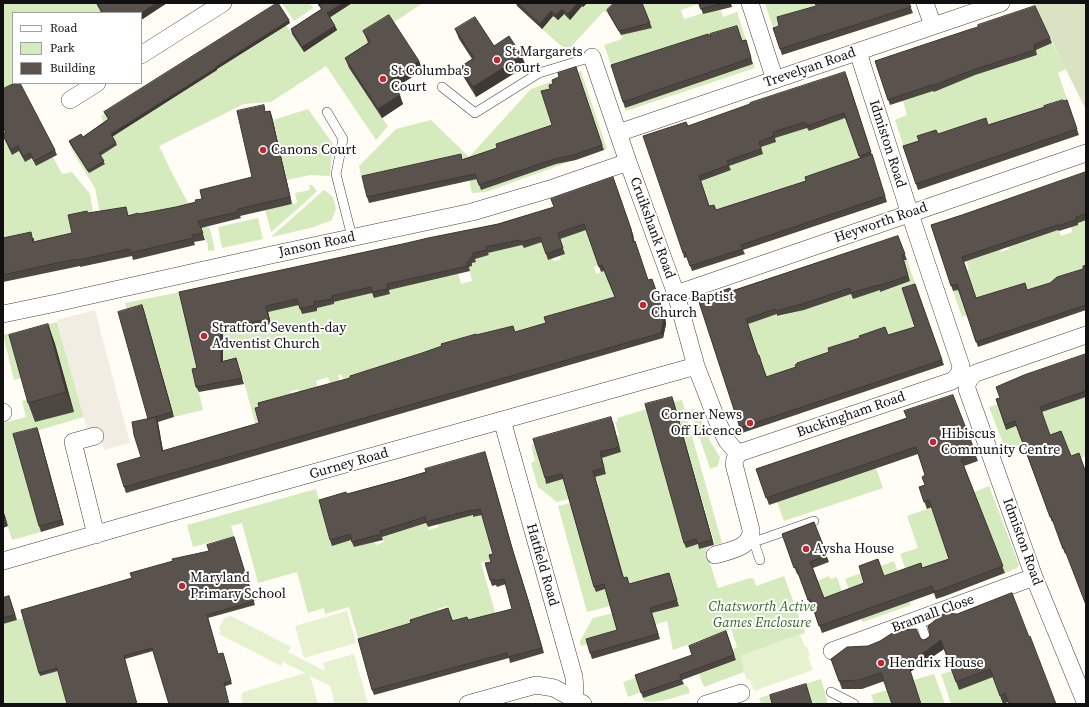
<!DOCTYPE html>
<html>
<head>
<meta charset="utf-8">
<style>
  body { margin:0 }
  #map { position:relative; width:1089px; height:707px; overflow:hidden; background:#fffdf5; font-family:"Source Serif 4",serif }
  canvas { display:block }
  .frame { position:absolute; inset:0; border:4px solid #111; pointer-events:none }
  .legend { position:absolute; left:12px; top:12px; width:130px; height:72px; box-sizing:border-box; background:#fff; border:1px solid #a0a0a0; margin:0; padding:5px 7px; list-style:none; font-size:12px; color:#111 }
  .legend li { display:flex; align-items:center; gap:8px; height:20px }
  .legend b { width:20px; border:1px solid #a0a0a0 }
</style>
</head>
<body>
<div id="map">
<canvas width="1089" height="707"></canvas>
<div class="frame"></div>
<ul class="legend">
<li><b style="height:5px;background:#fff"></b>Road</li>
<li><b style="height:11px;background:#d5ebbd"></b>Park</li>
<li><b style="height:11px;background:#5a524d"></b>Building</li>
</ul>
</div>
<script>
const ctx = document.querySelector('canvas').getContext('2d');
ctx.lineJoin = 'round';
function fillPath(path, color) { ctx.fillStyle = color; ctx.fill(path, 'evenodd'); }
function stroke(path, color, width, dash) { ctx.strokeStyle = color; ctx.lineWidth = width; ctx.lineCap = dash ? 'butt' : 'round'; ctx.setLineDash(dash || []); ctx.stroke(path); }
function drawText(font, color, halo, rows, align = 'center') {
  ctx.font = font + ' "Source Serif 4",serif'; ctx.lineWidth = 4; ctx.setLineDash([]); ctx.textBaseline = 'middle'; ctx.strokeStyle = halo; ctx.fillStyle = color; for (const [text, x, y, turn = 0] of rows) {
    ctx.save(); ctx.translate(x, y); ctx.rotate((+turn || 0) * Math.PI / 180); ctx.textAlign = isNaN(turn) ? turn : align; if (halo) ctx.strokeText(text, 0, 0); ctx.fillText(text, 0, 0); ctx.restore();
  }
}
fillPath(new Path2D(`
  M3,3h101l-2,10h-89v70h4l-14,12z
  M282,3h28l3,5 -19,13z
  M349,3h74l-56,37 4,7 11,71 6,8 -12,14 -50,-74 -55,36 -27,2 -85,42 13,27 20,37 -63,9 -1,-5 -12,2 -9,21 5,23h-3l-14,-72 -24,-39 1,-2 28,9 5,-30 -4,-10 105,-64 80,-27 18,27 21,-39z
  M585,3h36l-12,12 -5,-4 -37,40 -25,-22 2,-21 20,6 6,5z
  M639,3h63l-21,7 3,9 36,-11 3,9 14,-5 11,34 -5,1 -5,-17 -125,40 -9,-25 18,-6 -1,-4z
  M767,3h65l-51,28 -6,2 -10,-29z
  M1031,37l18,7 3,-1 14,26 -8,4 11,32 -3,2 -3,-8 -8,3 2,6 -131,55 -21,-12 -10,-31 12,-5 -4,-14 24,-29 7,20 15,-6 -6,-20 46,-8 4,11 20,-6 -6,-18 11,7 3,8 16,-5z
  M753,64l2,4 -129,43 -1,-3z
  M581,71l26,78 -3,1 -26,-78z
  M559,79l18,80 -91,33 -14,1 -7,-32 -2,-2 -99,31 -5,-24 37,-37 35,-9 38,37 62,-68z
  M308,109l25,35 -3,32 -20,-1 -23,5 -14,-60z
  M858,110l6,20 -12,5 2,6 12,-4 8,25 -9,3 -125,75 -54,-40 6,-63 35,22 34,-13 13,-11 19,-3z
  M14,121l-2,34 7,-4 6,11 7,-4 21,-1 9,17 10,-2 18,22 11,65 -27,-19 -71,16v-129z
  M309,185h3l5,6 -16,15 -30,26 -6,-22 32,-7 -2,-10 15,-3z
  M324,190l9,7 3,11 -4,12 -18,7 -42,10v-1z
  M1072,207l14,13v51l-110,42 -14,4 -9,-26 19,-6 -7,-14 4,-1 -3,-9 20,-6 -5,-16 18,8 2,5 8,-3 -6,-18 21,11 8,-3 21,-25 8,22 11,-4 -1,-5z
  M196,218l6,6 8,5 5,21 -7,1v-6z
  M258,218l5,21 -41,9 -4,-21z
  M605,224l13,35 -24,8 2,7 8,-3 3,6 18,15 -65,42 -9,-19 -6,2 4,14 -33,5 -1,-8 -171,52 -3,-6 -3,2 3,9 -4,23 -9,-31 -12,4 2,8 -14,14 -6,-14 -8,3 5,16 -34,21 -4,1 -18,-66 -14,3 -13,-54 43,2 4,17 13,-3 -3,-14 -7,-13 11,9 18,-5 22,-15 13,15 8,-2v-2l8,-2 -3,-15 31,-6 4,19 16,-4 -4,-20 19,12 5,-1 -1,-5 46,-20 6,24 11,-3 -3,-14 3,-1v-3l3,-1 -1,-7 15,1 -1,-3 53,-14 7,20 4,-1 2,3 7,-2 -1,-3 5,-2 -6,-18z
  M904,260h3l10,29 -13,4 25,31 -39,17 -4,-10 -93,63 7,20 -16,5 -17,-41 -6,-17 -30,-58 40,13 6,-2 1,3 39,-11 56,-35 7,20 7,-2 22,-12z
  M180,292l17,74 1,8 -3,1 8,35 -29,7 -30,-107 -16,5 -3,-12z
  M57,322l27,95 -69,20 26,95 -29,8 -9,-30v-87l23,-6 -4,-16 7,-2 44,13 -18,-68 -39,11 7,23 -9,2 -11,-45z
  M1062,391l24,6v59l-29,11 -14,-29 -37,13 -17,-44 9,-3 43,5 6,-15 5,15 14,-5z
  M682,400l40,143 -7,2 -41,-143z
  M692,408l7,7 11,26 10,16 -2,9 -8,3 -19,-57z
  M647,409l53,140 7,-2 -1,4 12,37 32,-10 4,1 2,7 28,-10 21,57 -64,23 4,12 -2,1 1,3 -40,15 -5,-13 37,-14 -3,-11 4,-2 -6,-18 -58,21 -6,-29 -86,25 -1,-5 13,-23 44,-11 16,6 26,-8 -8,-27 -26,8 -20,-2 -25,-89 -4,97 10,-3 5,17 -24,6 -29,-106 12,-3 -1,-4 -12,3 -19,-15 -7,-24 4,-2 -4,-16 4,-1 26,32 45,-3 -5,-18 7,1 13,-4 -5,-16 3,-1 -4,-13 3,-1 -1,-3z
  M876,468l7,20 -99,33 -7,-19z
  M989,486l29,76 1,3 -2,3 -12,5 -31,-81z
  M465,488l8,29 9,-2 13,44 -14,4 16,56 -44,5 -5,-18 -11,3 2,8 -79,27 -11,-37 -24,7 -1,-6 -16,5 -11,-41 -39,11 -16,-60 -11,3 3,10 -41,11 -6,-22 129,-36 16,56 14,-24 8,26 8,-2 11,-8 3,8 8,-3 -6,-18 22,7 9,-3 16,-9 4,11 10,-3 -8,-29 23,22 10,-2z
  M952,500l9,80 3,9 -22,8 -34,-22 -8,-21 18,-6 -11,-32z
  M894,561l6,17 -49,18 -6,-17 16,-6h22l-2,-7z
  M829,576l2,3 6,-2 7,21 -17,7 -10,-24z
  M909,601l2,4 -48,17 -2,-3z
  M28,617l12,59 18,-5 10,33h-65v-80z
  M967,630l41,72 1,2h-58l-10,-30 11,-3 7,19z
  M676,665l-35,27 -13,5 -5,-15z
  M934,674l11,30h-24l-8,-24z
  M821,679l7,25h-69l2,-1 -2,-5z
  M684,684l4,3 2,6c-15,4 -31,11 -46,8l-1,-3z
  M887,690l5,14h-18l-3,-9z`), '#d5ebbd');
fillPath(new Path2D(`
  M1033,3h53v107z`), '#d9e3c4');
fillPath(new Path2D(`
  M347,611l9,32 -52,15 -9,-32z
  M229,615l62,32 -3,5 37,19 -2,-8 31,-9 14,50h-33l-5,-18 -20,-10 8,28h-75l-2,-8 2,-4 62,-19 -22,-11 -2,4 -62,-32 2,-4 -2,-2 6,-11 2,1z
  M800,634l5,13 2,-1 3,10 -2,1 5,13 -59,21 -4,-12 -3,1 -4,-11 1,-1 -4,-12z`), '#e6f2cf');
fillPath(new Path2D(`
  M95,310l35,133 -26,7 -7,-23 -10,3 -30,-110z`), '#f1ede2');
const service = new Path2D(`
  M442,87l33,26 64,-40 53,-16
  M327,112l16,27 -7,35 16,63
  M752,536l8,24
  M754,542l60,-21
  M919,619l8,23
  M831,692l23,12`);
const minor = new Path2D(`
  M750,3l25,77
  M925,3l8,23
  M141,55l82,-52
  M592,57l36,105 48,132 20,72 22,57 9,18 6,7 6,5 -4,6 -1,5 17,66c1,18 -23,21 -36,25
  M70,100l27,-17
  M618,133l383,-130
  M676,294l410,-141
  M3,314l53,-11 215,-48 201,-43 78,-23 78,-27
  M3,412v1
  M502,420l72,257 1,13 -2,9
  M95,436l-22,6 23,93
  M739,453l213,-72c6,-4 8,-8 9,-15l-51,-152 -52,-162
  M3,561l163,-47 530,-148
  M832,651l202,-74
  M468,704l68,-19 18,3 29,16
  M706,704l35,-11
  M1086,704l-52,-127 -67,-188c0,-8 2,-11 9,-16l110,-38`);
stroke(service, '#444', 10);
stroke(minor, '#444', 18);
stroke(service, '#fff', 9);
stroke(minor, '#fff', 17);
fillPath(new Path2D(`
  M96,3h71l-26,17v-7l-40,-1 -3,-5z
  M317,3h35l-22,14 7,13 -33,22 -12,-18 -1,-5 30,-20z
  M516,3h71l-4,4 -1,-1 -12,14 -6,-6 -6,6 -5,-4 -11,13 -25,-23z
  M642,3l10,25 -31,7 -12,-20 -2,-5z
  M699,3h32l1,4 -29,7z
  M909,3l4,10 -131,42 -2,-6 -1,-23z
  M290,23l-73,46v1l-105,66 5,9 -17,11 5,8 -16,9 -19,-29 -1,-3 14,-4 25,-18 -4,-7z
  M455,29l39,17 32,20 -50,31 -13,-21 -3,-9 12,-8 -13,-20z
  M363,31l56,30 4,9 -28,18 8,16 -21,14 -33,-50 -4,-10 23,-15 -1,-3z
  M711,37l31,4 4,-1 7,24 -128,44 -2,-6z
  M1050,38l2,5 -16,7 1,5 -62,20 -41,17 -1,-1 -43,14 -15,-44z
  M576,67l28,83 -28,10 -20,4 -75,26 -4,-11 -108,24 -2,-6 96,-38 34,-11 55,-23 -2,-36 9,-12z
  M847,77l40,125 -144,48 2,4 -53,17 -5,-14 -3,1 -1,-5 5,-127zM845,118l15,40 -54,23 -90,29 -7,-4 -8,-25 30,-11 -2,-4 34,-12 -2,-7 15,-5 -1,-4 32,-10 2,3z
  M3,89l52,61 2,5 -21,11 -4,-8 -7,4 -6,-11 -7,4 -9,-19 2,-4 -2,-4z
  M1067,100l12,35 -161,55 -15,-44 35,-12 50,-9z
  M266,111h4l2,6 20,87 -52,12 1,2 -40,10 4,12 -11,2 1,3 -62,15 -1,-4 -52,11v-1l-29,6 -48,10v-44h31v4l38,-9 16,-20 41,2 10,-1 37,-7 20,-5 56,-25z
  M1086,172v48l-8,3v2l-19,6 -1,-1 -94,32 12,36 51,-8 23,-7 33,-14 3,-4v45l-108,37 -20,-57 -5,1 -22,-66 31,-10z
  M554,207l79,27 1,8 14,38 6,4 11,33 1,7 -3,14 -537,155 -2,-6 17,-30 7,-38 -6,-114 32,112 -16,5 5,29 96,-28 91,-45 126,-43 39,-3 31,-9 69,-26 -11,-26 -3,1 -15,-42 -26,9 5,15 -17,6 -6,-18 -18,6 -2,-3 -34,8 1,2 -14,4 1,3 -4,1v3l-3,1 1,4 -81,19 1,4 -16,4 -2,-5 -30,7 -8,2v2l-17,4v3l-15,3 -3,-9 -31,7 3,12 -48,10v27l13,-3 8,26 -45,8 -3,-5 1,-19 -18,-76 319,-68z
  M898,236l9,24h-3l6,21 -30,11v-2l-27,9 -2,-5 -47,16 -27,6v-2l-29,10 10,31 9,22 29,-10 92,-32 27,-8v-43l29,81 -202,68 -44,-134 33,-8z
  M48,324l7,20 19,68 -39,10 -7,-19z
  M1086,354v43l-44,15 24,141 -1,1 -12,-33 -1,1 -36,-96 -10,4 -10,-31 4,-1z
  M953,395l25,66 -14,5 41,107 -60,23 -9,3 -2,-6 -112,40 -10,-27 -1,1 -13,-33h-1l-15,-40 32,-12 15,40 -16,6 11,30 60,-22 38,-8 27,-9 -17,-52 -5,2 -8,-22 6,-2v-10l-7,-21 -149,51 -13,-36 151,-51z
  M672,397l42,148 -15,4 -1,-5 -12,4 -2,-5z
  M613,422l8,30 -19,6 4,16 -11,3 29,101 6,6 39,-11 10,33 -27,7 8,26 -68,20 -2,-6 27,-23 -12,-41 -9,3 -2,-5 -31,-108 -17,5 -1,-6z
  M37,428l27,97 -23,7 -2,-6z
  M485,452l29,102 15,48 15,51 -34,10 -1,-5 -135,37 -2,-5 39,-67 37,-15 5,13 15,-1 44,-11 -6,-25 -9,3 -1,-2 -4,1 -2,-6 1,-18 2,-8 -11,-39 -9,2v-2l-45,12 -2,-4 -44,14 1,3 -29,7 -3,-7 -19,6 -2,-6 17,-46 79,-22z
  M3,510l5,16 -5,2z
  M234,537l21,68 -47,13 10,36 6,2 8,28 -63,20 -16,-53 -28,8 -67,12 -18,5 -1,-3 93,-95 77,-27z
  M1012,593l-4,109 -5,2 -10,-27 -34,13 -15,-41 -34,23 -48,17h-20l-11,-30 37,-13 52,-8 3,2 3,-1 31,-25z
  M9,596l8,24 -14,4v-26z
  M726,631l10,29 -54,20 2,4 -41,14 -8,-23 57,-19z`), '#4d4742');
fillPath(new Path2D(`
  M157,3h10l-26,17v-7z
  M343,3h9l-23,15 -2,-5z
  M578,3h2l2,3 -12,14 -2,-6z
  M581,3h6l-4,4z
  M562,9l2,5 -6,6 -2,-5z
  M551,11l2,5 -11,13 -2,-5z
  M289,20l1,3 -73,46v1l-105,67 -1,-3z
  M335,26l2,4 -33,22 -2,-5z
  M522,56l4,10 -50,31 -3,-10z
  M419,61l4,9 -30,19 -3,-9z
  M400,95l3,9 -21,14 -4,-9z
  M270,111l2,6 20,87 -2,-7z
  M613,177l20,57 2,14z
  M652,279l13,38 1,7 -3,14 -2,-5z
  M142,305l2,5 30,107 -2,-5z
  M266,306l2,6 3,12 -2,-5z
  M48,324l7,20 19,68 -8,-20z
  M221,328l2,6v34l-2,-6z
  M672,397l2,5 40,143 -2,-5z
  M156,417l2,6 6,33 -2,-5z
  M37,428l2,5 25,92 -2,-5z
  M485,452l29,102 15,48 15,51 -32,-105z
  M593,471l2,6 30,107 -2,-6z
  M3,510l5,16 -3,-8z
  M941,640l3,9 -34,23 -2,-8z`), '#3f3936');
const building = new Path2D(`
  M97,3h60l-16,10h-42l3,-2z
  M277,3h1l11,17 -73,47v1l-105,66 5,9 -17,10 5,8 -16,10 -19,-30 12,-7 2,3 26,-18 -5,-7z
  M319,3h24l-16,10 8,13 -33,21 -11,-18 31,-20z
  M518,3h60l-10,11 -6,-5 -6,6 -5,-4 -11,13z
  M614,3h28l8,20 -31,8 -12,-21z
  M699,3h26l-24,6z
  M815,3h94l2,4 -131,42 -7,-21 6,-2 -2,-9 39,-11z
  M1035,6l15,32 -16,7 1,5 -62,20 -41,16 -1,-1 -43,15 -13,-39 93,-31 10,-3v-2z
  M389,15l30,46 -29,19 10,15 -22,14 -33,-51 25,-16 -7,-11z
  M475,17l19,29 15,-10 13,20 -49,31 -13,-20 14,-9 -19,-29z
  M737,26l5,15 4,-1 5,18 -128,44 -12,-37 97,-31 3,3 -1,-3z
  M576,67l26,78 -28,10 -20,4 -75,26 -4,-11 -108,23 -5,-21 99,-22 1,6 35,-12 -1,-4 56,-19 -11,-34 9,-2 -1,-4 4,-1 -1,-4 7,-3 -1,-4z
  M845,72l26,80 -12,4 -15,-43 -37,13 -2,-4 -32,10 1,4 -15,6 2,7 -34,12 2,4 -30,11 10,30 5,-1 2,5 90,-29 -1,-4 67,-23 13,42 -144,49 2,4 -53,17 -5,-14 -2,1 -40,-117 43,-14 2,4 62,-22v-1z
  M15,83h5l35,67 -21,11 -4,-8 -7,4 -5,-11 -7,4 -8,-15v-1l3,-2 -3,-6v-37z
  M1063,100l1,1 3,-1 10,29 -161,55 -13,-38 16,-5 -2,-5 19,-6 2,4 48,-16 2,7 57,-18 -1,-1z
  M264,105l1,7 5,-1 20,86 -52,12v3l-40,9 5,12 -11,2 1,3 -63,15v-4l-52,11 -1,-1 -29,6 -45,10v-37l28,-6 2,10 39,-9 -4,-18 19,-4 1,2 38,-6 2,9 10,-3 1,1 37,-7 20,-5 -1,-2 7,-1 -2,-9 52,-13 -15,-66z
  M1086,172v42l-10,3v3l-19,6v-1l-95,32 14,41 49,-15 2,7 23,-7 7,-6 26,-8v-3l3,-1v40l-110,37 -19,-58 -6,2 -20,-61 31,-10z
  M613,177l18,52 2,13 2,-1 13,39 4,-1 11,32 1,8 -3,14 -537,154 -7,-23 24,-7 -7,-22 -2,-13 24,-5 6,34 97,-28 -4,-15 4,-1 -1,-4 92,-25v-2l72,-23 20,-7 -1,-2 35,-10v1l37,-9 2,6 31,-9 -2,-6 71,-20 -13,-32 -3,2 -15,-43 -26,9 5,15 -17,6 -6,-17 -18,5 -2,-2 -34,7 1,3 -14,3v4l-3,1v3l-3,1 1,4 -81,18 1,5 -16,3 -1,-5 -31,7 -8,2v3l-18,3 1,3 -15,4 -3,-10 -31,7 3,13 -48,9v34l15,-4 6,20 -46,9 -4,-18 5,-1 -18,-76 228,-49 21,-5 70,-14 56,-17 -3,-8z
  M898,236l7,18 -3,1 6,21 -30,10v-1l-27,8 -1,-5 -48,16 -26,7 -1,-2 -29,10 12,36h1l7,22 30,-10 -1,-2 2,-1v-1l32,-11 -1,-4 32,-10 -1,-2 26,-9 3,8 27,-8 -13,-39 13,-4 27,76 -202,68 -42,-129 32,-11 1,3z
  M142,305l30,107 -24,7 -30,-107z
  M48,324l18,68 -38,11 -19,-68z
  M1086,354v37l-46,16 10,28 11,-4 10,25 8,-3 7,20v132l-22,-57 -1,1 -12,-33 -1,1 -35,-96 -10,4 -9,-26 4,-1 -4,-11 28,-12z
  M953,395l23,59 -15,5 42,107 -60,23 -9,3 -2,-6 -113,40 -9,-27 -2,1 -12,-33 -2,1 -12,-34 32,-12 13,33 -17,7 14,36 40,-15 -5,-17 19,-7 6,17 37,-13 1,5 27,-9 -20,-59 -5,2 -5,-15 6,-2 -3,-8 3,-2 -9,-28 -150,51 -10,-29 151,-51 -3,-7z
  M672,397l40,143 -14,4 -2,-5 -12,4 -39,-139z
  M611,417l8,30 -19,5 4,16 -11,3 30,107 4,-1 2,7 40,-11 8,27 -27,8 8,26 -68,19 -4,-14 31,-9 -13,-46 -10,3 -32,-113 -17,4 -12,-39z
  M37,428l25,92 -23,6 -26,-92z
  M485,452l27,96 15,49 15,51 -34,9 -1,-4 -135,37 -14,-51 53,-16 -1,-3 38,-12 4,13 15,-4 1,3 44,-11 -8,-30 -9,2 -1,-2 -4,1 -5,-17 6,-1 -2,-7 4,-1 -13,-45 -9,2v-1l-45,12 -1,-5 -45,14 1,3 -29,8 -2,-8 -20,6 -11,-40 27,-8 1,2 52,-14 27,-8 -1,-3z
  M3,512l2,6 -2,1z
  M234,537l20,64 -47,14 11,39 5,-1 8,28 -7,2 5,21h-62h2l-17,-56 -28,8 13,48h-70l-10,-36 -18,5 -18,-63 111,-32 -2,-5 43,-12 -1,-2 37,-8 -2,-6z
  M1012,593l17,44 1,-1 26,68h-47l-4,-11 -5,3 -10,-27 -34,13 -15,-42 -33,24 13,40h-29l-11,-31 -22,7 -20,1 -8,-22 16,-12 21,-1 12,-5 17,-11 19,-1 4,9 3,2 3,-1 3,-2 1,-3 -2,-8 16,-13 13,1z
  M9,596l6,19 -12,3v-20z
  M726,631l8,24 -54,20 2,4 -41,14 -6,-18 57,-20 -3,-9z
  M806,684l6,20h-40l-2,-9z`);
fillPath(building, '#5a524d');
stroke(building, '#3f3936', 1);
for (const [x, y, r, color] of [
  [497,60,4,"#c4262e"],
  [383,79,4,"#c4262e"],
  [263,150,4,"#c4262e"],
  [643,305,4,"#c4262e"],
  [204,336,4,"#c4262e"],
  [750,423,4,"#c4262e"],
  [933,442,4,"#c4262e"],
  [806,549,4,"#c4262e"],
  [182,586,4,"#c4262e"],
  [881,663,4,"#c4262e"]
]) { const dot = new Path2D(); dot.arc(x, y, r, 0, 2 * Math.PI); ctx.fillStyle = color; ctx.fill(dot); stroke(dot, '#fff', 1.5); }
drawText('14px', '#111', '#fff', [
  ["St Margarets",505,52],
  ["Court",505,68],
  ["St Columba's",391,71],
  ["Court",391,87],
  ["Canons Court",271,150],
  ["Grace Baptist",651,297],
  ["Church",651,313],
  ["Stratford Seventh-day",212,328],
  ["Adventist Church",212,344],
  ["Corner News",742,415,"right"],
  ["Off Licence",742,431,"right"],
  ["Hibiscus",941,434],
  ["Community Centre",941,450],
  ["Aysha House",814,549],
  ["Maryland",190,578],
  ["Primary School",190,594],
  ["Hendrix House",889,663]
], 'left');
drawText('14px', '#111', '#fff', [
  ["Trevelyan Road",810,68,-19],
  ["Idmiston Road",887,144,72],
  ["Heyworth Road",881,223,-19],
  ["Cruikshank Road",652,228,70],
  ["Janson Road",317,245,-12],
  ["Buckingham Road",851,415,-19],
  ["Gurney Road",349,464,-16],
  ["Idmiston Road",1022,542,70],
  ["Hatfield Road",542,565,74],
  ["Bramall Close",933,614,-20]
]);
drawText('italic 14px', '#2f6b1f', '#fff', [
  ["Chatsworth Active",762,607],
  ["Games Enclosure",762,623]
]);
</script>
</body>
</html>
